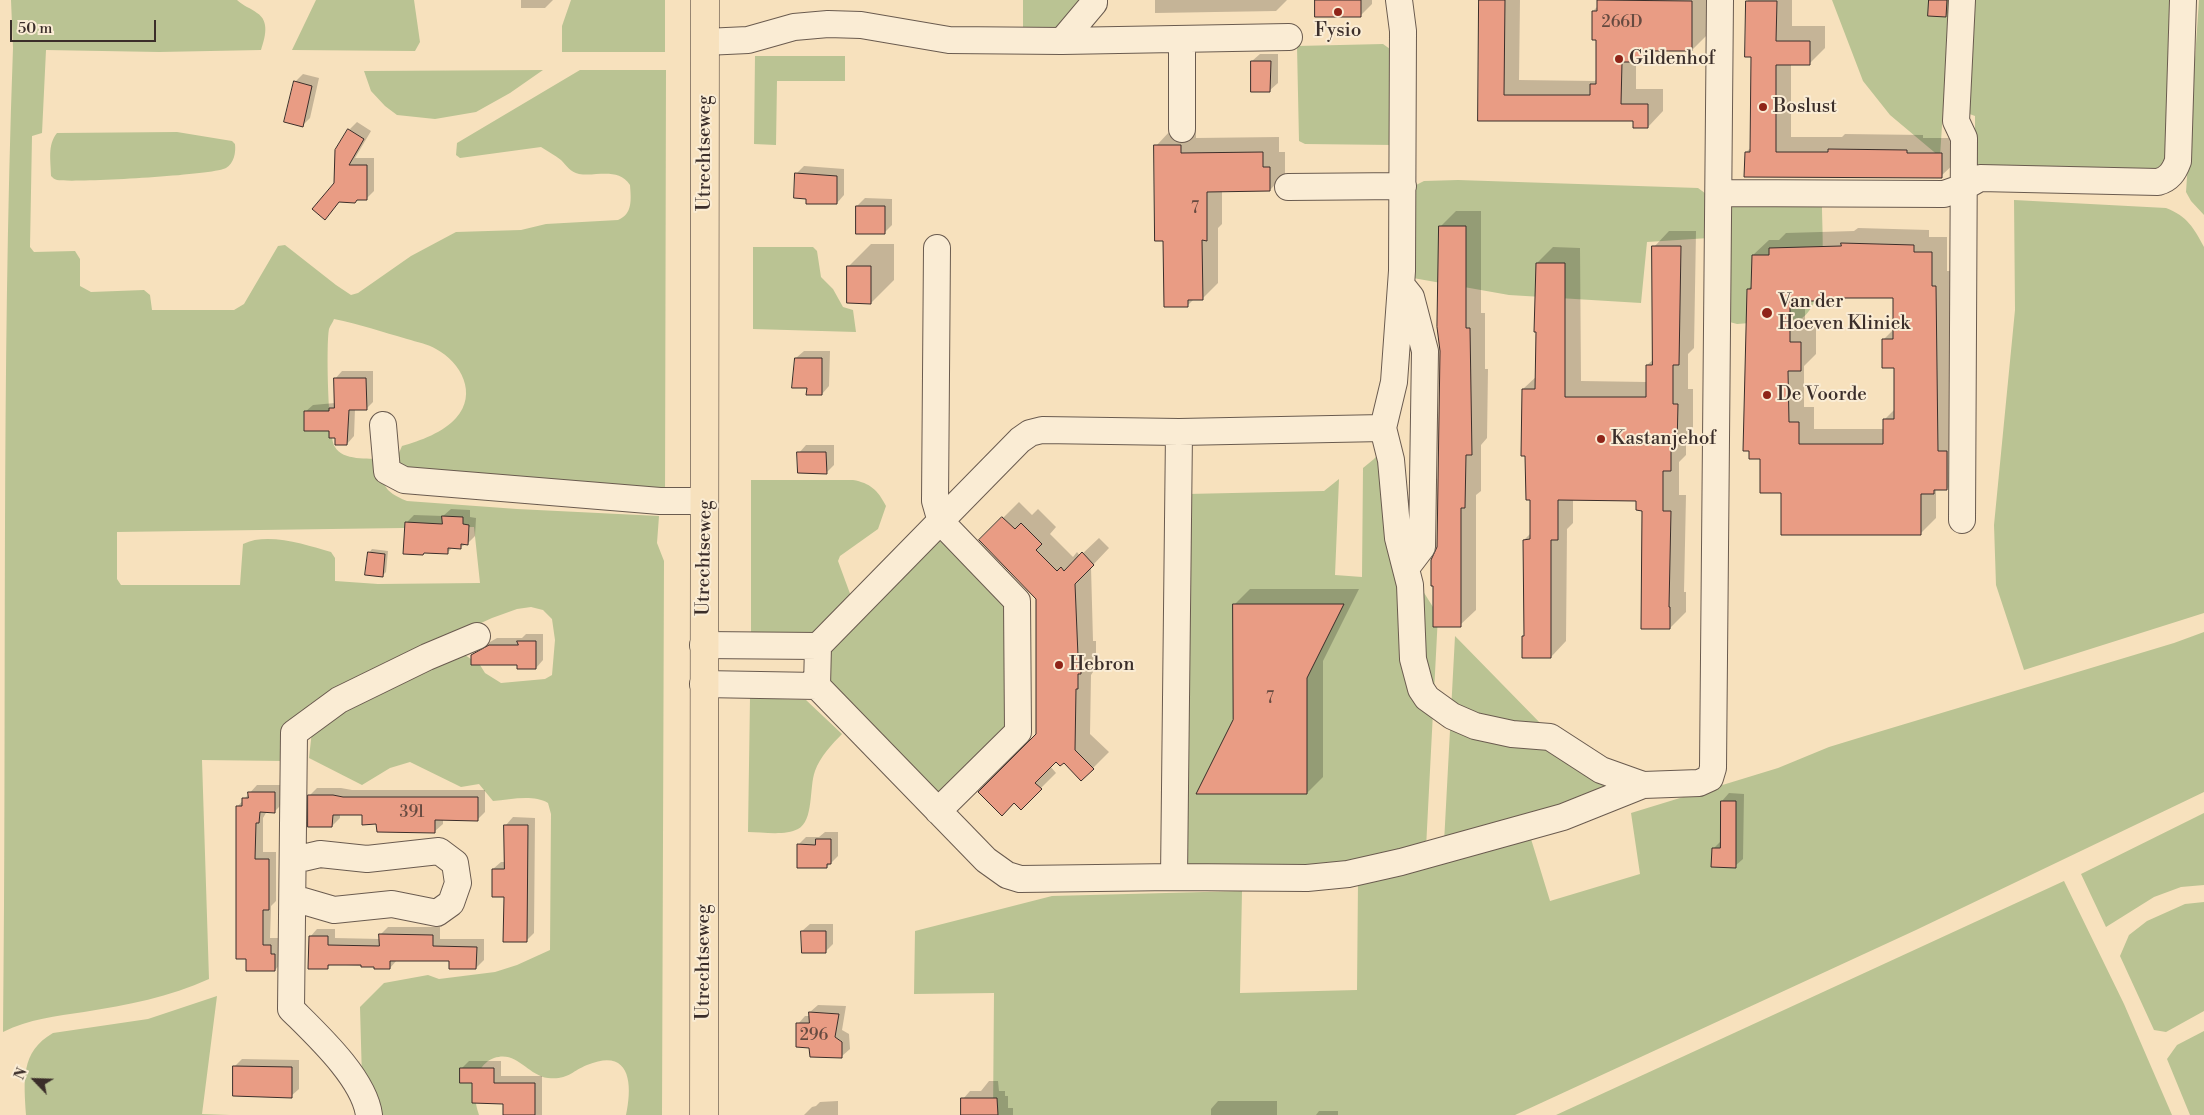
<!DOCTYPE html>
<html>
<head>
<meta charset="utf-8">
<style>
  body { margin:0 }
  #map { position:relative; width:2204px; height:1115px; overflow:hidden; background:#f7e1bd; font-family:"Libre Bodoni",serif }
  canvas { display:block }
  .north { position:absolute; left:10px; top:1055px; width:50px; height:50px; -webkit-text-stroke:4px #faecd4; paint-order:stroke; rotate:294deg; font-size:14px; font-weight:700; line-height:20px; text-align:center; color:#3b2e2a }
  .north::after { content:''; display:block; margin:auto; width:18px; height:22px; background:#3b2e2a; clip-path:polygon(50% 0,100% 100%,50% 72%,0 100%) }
  .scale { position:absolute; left:10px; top:20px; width:146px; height:22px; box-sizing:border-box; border:2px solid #3b2e2a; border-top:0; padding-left:6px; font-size:15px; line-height:18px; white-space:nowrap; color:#3b2e2a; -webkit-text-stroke:4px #faecd4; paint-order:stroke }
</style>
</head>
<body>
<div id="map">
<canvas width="2204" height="1115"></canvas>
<div class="north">N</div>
<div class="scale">50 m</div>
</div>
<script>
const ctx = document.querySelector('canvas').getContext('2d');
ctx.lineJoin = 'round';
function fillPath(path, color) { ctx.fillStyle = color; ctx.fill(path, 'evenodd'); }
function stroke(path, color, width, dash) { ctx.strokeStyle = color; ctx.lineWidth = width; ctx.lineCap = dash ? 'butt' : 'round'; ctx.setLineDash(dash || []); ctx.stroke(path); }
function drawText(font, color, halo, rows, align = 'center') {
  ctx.font = font + ' "Libre Bodoni",serif'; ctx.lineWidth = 4; ctx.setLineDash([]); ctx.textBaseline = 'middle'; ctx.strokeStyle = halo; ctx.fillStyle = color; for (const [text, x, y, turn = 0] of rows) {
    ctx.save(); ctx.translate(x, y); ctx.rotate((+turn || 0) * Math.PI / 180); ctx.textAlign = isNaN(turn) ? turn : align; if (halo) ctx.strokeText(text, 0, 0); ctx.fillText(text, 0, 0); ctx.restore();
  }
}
fillPath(new Path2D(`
  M11,0h226c6,6 14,8 20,13 13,8 8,25 4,37l-102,2 -113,-2 -4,83 -10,3 -2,111 4,5 41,-1 5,8v27l11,6 53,-2 6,5 2,15h82l10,-6 34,-58 7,-1 51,40 15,10 7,-2 53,-37 45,-24 65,-2 25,-6 72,-4c15,-6 13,-21 12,-35 -12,-18 -34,-8 -51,-11 -9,-2 -12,-8 -18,-14 -6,-5 -14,-9 -20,-13l-81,11 -4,-3 1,-12 123,-73h86l-1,431 -235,-12 -32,-26 1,-10 3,-7c18,-5 42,-14 54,-28 22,-24 5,-56 -20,-69 -8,-5 -19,-7 -29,-10 -24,-7 -48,-15 -73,-20 -1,3 -4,7 -5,10 -3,15 -1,108 6,118 8,14 33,11 47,12 0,25 0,32 25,42l110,8 142,7 -2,27 7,18 -2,554h-36c7,-32 4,-68 -39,-50 -15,6 -19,15 -39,13 -21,-3 -31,-28 -54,-20 -6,2 -11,7 -14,12 -7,14 -6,31 -1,45h-116l-3,-108 24,-24 44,-8 11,4 56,-7 22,-7 33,-15 1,-136 -3,-11c-16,-9 -38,-3 -55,-2l-14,-17 -18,3 -51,-25 -20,6 -28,17 -53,-27 3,-27 3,-7 109,-57 41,-12 15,10 5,8 16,10 44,-4 7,-4 3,-35 -3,-21 -9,-9 -12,-3 -14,2 -25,9 -136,62 -46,24 -11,12 -14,45 -83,-1 7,219c-39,18 -82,26 -125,33 -28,4 -55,7 -81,20 4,-328 -2,-656 10,-984zM474,527l6,56 -102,1 -43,-3v-23l-4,-6c-25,-7 -63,-20 -88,-8l-3,41h-119l-4,-6v-47z
  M316,0h98l6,42 -5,9 -123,-1z
  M571,0h94v52h-103v-26z
  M1023,0h63l-27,31 -36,4z
  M1832,0h118l-10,157 -50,-42 -27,-34z
  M1970,0h206l-10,162 -16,11 -175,-7v-50l-11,-4z
  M2199,0h5v215l-13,-14 -5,-9z
  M1383,44l7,5 4,96 -89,-1 -6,-3 -2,-95z
  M755,56h90v25h-68l-1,64 -22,-1z
  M543,70l-33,23 -34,19 -41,7 -38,-4 -12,-9 -14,-15 -7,-20z
  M177,132l55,9 3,3c1,9 -1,19 -9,24 -11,7 -152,15 -169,12 -3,-1 -4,-2 -6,-4 0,-15 -4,-31 6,-43z
  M1458,180l240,8 11,8v42l-62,4 -6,61 -132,-8 -96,-17 1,-92 10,-5z
  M2014,200l152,8c21,8 28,20 38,39v366l-180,57 -28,-85 -2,-60 21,-215z
  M1732,205l90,2c0,30 7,93 -21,112l-64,5 -11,-3v-113z
  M753,247h60l4,4 4,26 12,12 10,18 10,3 3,22 -103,-3z
  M1388,443l33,145 17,27 -12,233 -61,16 -182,6 4,-376 137,-3 15,-12 -4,96 27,2 1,-109 11,-9z
  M751,480h102c17,3 25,10 33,26l-8,23 -38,27 -2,5 14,38 -41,41 -60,1z
  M937,541l11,2 55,61 1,7v125l-59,58 -18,-4 -101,-104 1,-34z
  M2204,632v160l-288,138 -401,185h-522l1,-122 -80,1 1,-63 137,-35 190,-5 -2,102 117,-3 1,-107 173,-44 19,62 90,-27 -9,-61 147,-45 51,-21 36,-11 309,-93z
  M1455,636l135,138 27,21 -173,48z
  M750,698l56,2 36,34c-10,10 -22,23 -27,37 -6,16 -1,50 -17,58 -13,7 -36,3 -50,3z
  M2204,813v72l-23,2 -27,10 -48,30 -25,-53z
  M2064,881l60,123 48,111h-616z
  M2204,902v109l-38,21 -12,-2 -34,-74 9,-21 18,-14 38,-17z
  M217,996l-15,118 28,1h-204c-2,-34 -6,-63 27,-82l95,-14z
  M2204,1031v84h-14l-23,-56 10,-14z`), '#bac393');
fillPath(new Path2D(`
  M521,0h32l-8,8h-24z
  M1155,0h132l-11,11 -121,2z
  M1316,0h56v4l-12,12z
  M1480,0h40l-1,80 76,1 2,-3 1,-40 -5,-27 5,-5v-6h109v35l-15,15h-40l-11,10h-5v29h27v22l-15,16 -14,-7 -155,-1z
  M1748,0h44v26h33v22l-16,16h-18v73h51l3,-3 78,1v3h34v23l-16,15 -195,-24 6,-5v-91z
  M1930,0h24l-1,8 -7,7z
  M1260,54h18v29l-8,7 -18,-29z
  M303,74l16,4 -9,40 -8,8 -7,-44z
  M357,122l14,9 -16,27h19v33l-8,8 -26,2 -15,18 24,-89z
  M1171,130h25v8l83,-1v15h6v22l-15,16 -48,1v33l-4,4v55l-16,16h-8l-6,6 -23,-65 -9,-94z
  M804,166l40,3v26l-7,8 -30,-5 -11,-24z
  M865,198l27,1v26l-8,8 -27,-27z
  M1456,211h25v102h4v56h3l-1,69 -6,7v46l-5,4v115l-16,15 -22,-77 3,-197 -1,-124z
  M1858,228l71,2v7h18v34h4l11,202 -15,16 -11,1v28l-16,16 -138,-42 -21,-34 -13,-169 5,-4v-30l16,-15h10l7,-7 68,-2zM1845,297h49v32l-10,10 12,28 -1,42 -10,10v10h-71v-22h-10v-41l12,-12v-27h-11v-27h37z
  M1669,231h27l-2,117 -6,6v35h5v40l-7,6v20l-7,7v33h7l-2,97h2v20l-16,16 -27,-119 -6,-10h-64v24l-6,6 -1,112 -15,16 -28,-20 2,-2 -1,-95 7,-7v-34l-8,-110 14,-13v-113l16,-16 27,1 1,133 66,1v-17l6,-5 1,-113z
  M871,244h23v36l-23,23 -23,-36z
  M804,351h26l-1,35 -7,8 -26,-36z
  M342,371h31v31l-7,7h-11l-1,27 -7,8 -42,-32 8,-7 22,-2v-24z
  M806,445h28v20l-8,8 -27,-20z
  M1019,502l13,13 6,-6 18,18 -6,7 23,23 4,-5 3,4 19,-18 10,10 -18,19 2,74h3v16l-3,3v12l-2,3 -1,59 19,18 -27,27 -18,-18 -8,-1 -6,6 6,7 -35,35 16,-74 1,-135 -57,-59z
  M451,509l19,1v7l6,1 -1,18 -7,7 -7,4h-8l-6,6 -40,-31 7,-7 29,1z
  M372,549l16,2 -2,21 -4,4 -13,-23z
  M1250,589h109l-36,72v116l-16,16 -73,-188z
  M526,634h17v26l-7,8 -63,-13 8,-8 16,-9h25z
  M257,785h26l-1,19 -7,7h-8l-4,7v34h13v49l-5,5 -1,32h8l4,24 -7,8h-28l-10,-163z
  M317,788h24l11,2h133v22l-7,7h-35v5l-8,7 -57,-8 -15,-9h-23v4l-8,8 -22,-31z
  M1729,793l15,1 -1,65 -8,7 -22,-17 8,-8 1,-40z
  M513,817l22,1 -1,115 -8,8 -33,-72 8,-7h4l1,-37z
  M825,832h13v24l-11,11 -29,-22 8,-8h13z
  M810,924h23v20l-8,8 -23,-21z
  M388,927h52v12h44v21l-8,8 -26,-8h-53l-7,8 -59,-4 -4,4 -17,-31 7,-8h18v9l45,1v-4z
  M818,1005l28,1 -4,24 7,4 1,15 -8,7 -31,-10 -13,-22 7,-8h5v-4z
  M242,1059l57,1v29l-8,7 -57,-29z
  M469,1061h32v15h41v39h-38v-13l-31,-20 -12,-13z
  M989,1081h9l1,10h6v5h3v12h5v7h-50v-16l7,-8h11z
  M838,1101v14h-34l8,-8 4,-1 4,-4z
  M1218,1101h59v14h-66v-6z
  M1319,1111h19v4h-22z`), '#0003');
const building = new Path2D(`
  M1315,0h46v17h-46z
  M1479,0h26l-1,95h86v-11h6v-44h-4v-29h5v-11l95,1v50h-49l-1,11h-20l-1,42h27v24h-15v-7h-155z
  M1929,0h18l-1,17 -18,-1z
  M1746,1h31l-1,40h34v24h-34v87h52v-3l79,1v3h35v25l-198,-1 1,-25h5l1,-95h-6z
  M1251,61h20l-1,31h-19z
  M294,81l18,5 -9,41 -19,-5z
  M348,129l16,10 -15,26h18v35h-10l-2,3 -16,-1 -14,18 -13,-11 22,-26 1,-33z
  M1154,145h27v8l82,-1v15h7v24l-63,1v49l-5,-1 1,60h-15v7h-24l-1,-66h-8z
  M795,173l42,3v28h-31v-5l-12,-1z
  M856,206h29v28h-29z
  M1439,226h27v102h4l2,127h-6l-1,53h-4v119h-28v-41h-2v-26l6,-13 3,-196 -3,-24z
  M1841,243l73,2v7h18v34h4l2,165h9v39h-13v4h-13v41h-140v-42h-21v-34h-11v-8h-6l4,-162h4l1,-34h17v-7l72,-2zM1843,298h50v41h-11v29h12v51h-11v25h-84v-22h-10l-1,-51h13v-29h-11v-41h52z
  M1652,246h29l-2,119h-6v39h5l-1,42h-6v25h-8v40h8l-2,96h1v22h-29l1,-118 -6,-1v-9l-78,-1v40h-7v118h-29v-22h2l-1,-96 7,-1v-39h-4l-1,-44h-4l1,-67h13l1,-57h-2l2,-69h29v134h81v-32h6z
  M847,266h24v38l-24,-1z
  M795,358h27v37h-16l1,-7h-15z
  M334,378h32l1,32h-18l-2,35h-12v-7h-6v-7h-25v-20h25v-3h5z
  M797,452h29l1,22 -29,-1z
  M442,516l21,1v7l6,1 -1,20 -7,-1v5l-13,-1v6l-24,-1 -1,2 -20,-1 2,-32 37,2z
  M1002,517l13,12 6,-6 21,21 -6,6 21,21 4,-4 3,4 18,-19 12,13 -19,19 3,72h3v18h-3v15h-2l-1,61 19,19 -13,12 -17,-18 -4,3 -4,-4 -21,21 7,6 -21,21 -7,-7 -12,13 -24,-24 58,-58v-135l-57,-59z
  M368,552l17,2 -2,23 -18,-2z
  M1233,604h111l-37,74v116h-111l37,-74z
  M517,641h19v28h-19v-4h-46v-10l18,-10h29z
  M248,792h27v21l-15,-1 -1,11h-3l-1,36h14v51h-6v35h8v9h4v17h-29v-12h-10v-153h6v-8h6z
  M308,795h25l10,2h135v24l-43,-1v13l-58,-1 -1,-8 -14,1v-10h-29l-1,12h-24z
  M1721,801h15v67l-25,-1 1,-19h8z
  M504,825h24l-1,117h-24l1,-45h-12v-28h12z
  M816,839h15v25h-4v4h-30v-24l18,1z
  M801,931h25v22h-24z
  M379,934l54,1v11l44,1 -1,22h-27v-8h-59v8h-16v-2h-13v-2h-33v4h-20l1,-33h19v9l51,1z
  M809,1012l30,2 -4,23 7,5v16l-32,-1 -1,-9 -13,-1v-24h13z
  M233,1066l59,1v31l-59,-2z
  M460,1068h34v15h41v32h-32v-11l-31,-1v-20h-12z
  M961,1098h36l1,17h-37z`);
fillPath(building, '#e99c84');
stroke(building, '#3b2e2a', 1);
const minor = new Path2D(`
  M1962,0l-6,121 8,17 -2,382
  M1062,41l32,-38v-3
  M705,42l43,-2 46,-13 34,-3 33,1 88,15 113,1 227,-4
  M1182,129v-90
  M1288,187l115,-1
  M1720,193l224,1 20,-7 16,-9 178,4c11,-3 16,-10 20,-21l5,-161
  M937,248l-2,253 6,21 76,79 1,131 -80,79
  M1403,287l8,10 14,54 -3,196 -16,21
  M383,425l4,46 17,9 256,21h45
  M1383,428l8,32 7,78 12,47 3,74 8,30 6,9 25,18 23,10 37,8 38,3 51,33 42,15
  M703,645l115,1
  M703,684l114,2 169,174 21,15 13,4 154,-2 5,-445
  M817,686l1,-40 202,-206 10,-7 12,-3 137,2 204,-4 11,-46 8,-111 1,-240 -4,-31
  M1174,877l133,1 41,-4 53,-12 162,-45 80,-32 56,-2 11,-5 3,-10 7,-768
  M293,898l41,12 58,-6 45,9 14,-10 7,-20 -3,-20 -16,-12 -72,8 -47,-5 -26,6
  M369,1115c-5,-37 -52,-80 -78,-106l3,-276 45,-33 88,-43 50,-21`);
const major = new Path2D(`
  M704,1115l1,-1115`);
stroke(minor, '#6a5b4f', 28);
stroke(major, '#3b2e2a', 29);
stroke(minor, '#faecd4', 26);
stroke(major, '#f7e1bd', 28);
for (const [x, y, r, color] of [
  [1338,12,5,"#8f2418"],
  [1619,59,5,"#8f2418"],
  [1763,107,5,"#8f2418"],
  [1767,313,6,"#8f2418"],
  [1767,395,5,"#8f2418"],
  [1601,439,5,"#8f2418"],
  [1059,665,5,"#8f2418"]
]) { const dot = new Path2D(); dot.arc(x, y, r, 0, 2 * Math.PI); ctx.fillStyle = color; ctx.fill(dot); stroke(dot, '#faecd4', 2); }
drawText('16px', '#664a40', null, [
  ["266D",1622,23],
  ["7",1195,209],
  ["7",1270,699],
  ["391",412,813],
  ["296",814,1036]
]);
drawText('19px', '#3b2e2a', '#faecd4', [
  ["Fysio",1338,31,"center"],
  ["Gildenhof",1629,59],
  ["Boslust",1773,107],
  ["Van der",1778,302],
  ["Hoeven Kliniek",1778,324],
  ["De Voorde",1777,395],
  ["Kastanjehof",1611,439],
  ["Hebron",1069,665]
], 'left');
drawText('19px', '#3b2e2a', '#faecd4', [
  ["Utrechtseweg",705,153,-90],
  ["Utrechtseweg",705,558,-89],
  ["Utrechtseweg",704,962,-90]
]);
</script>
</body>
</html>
